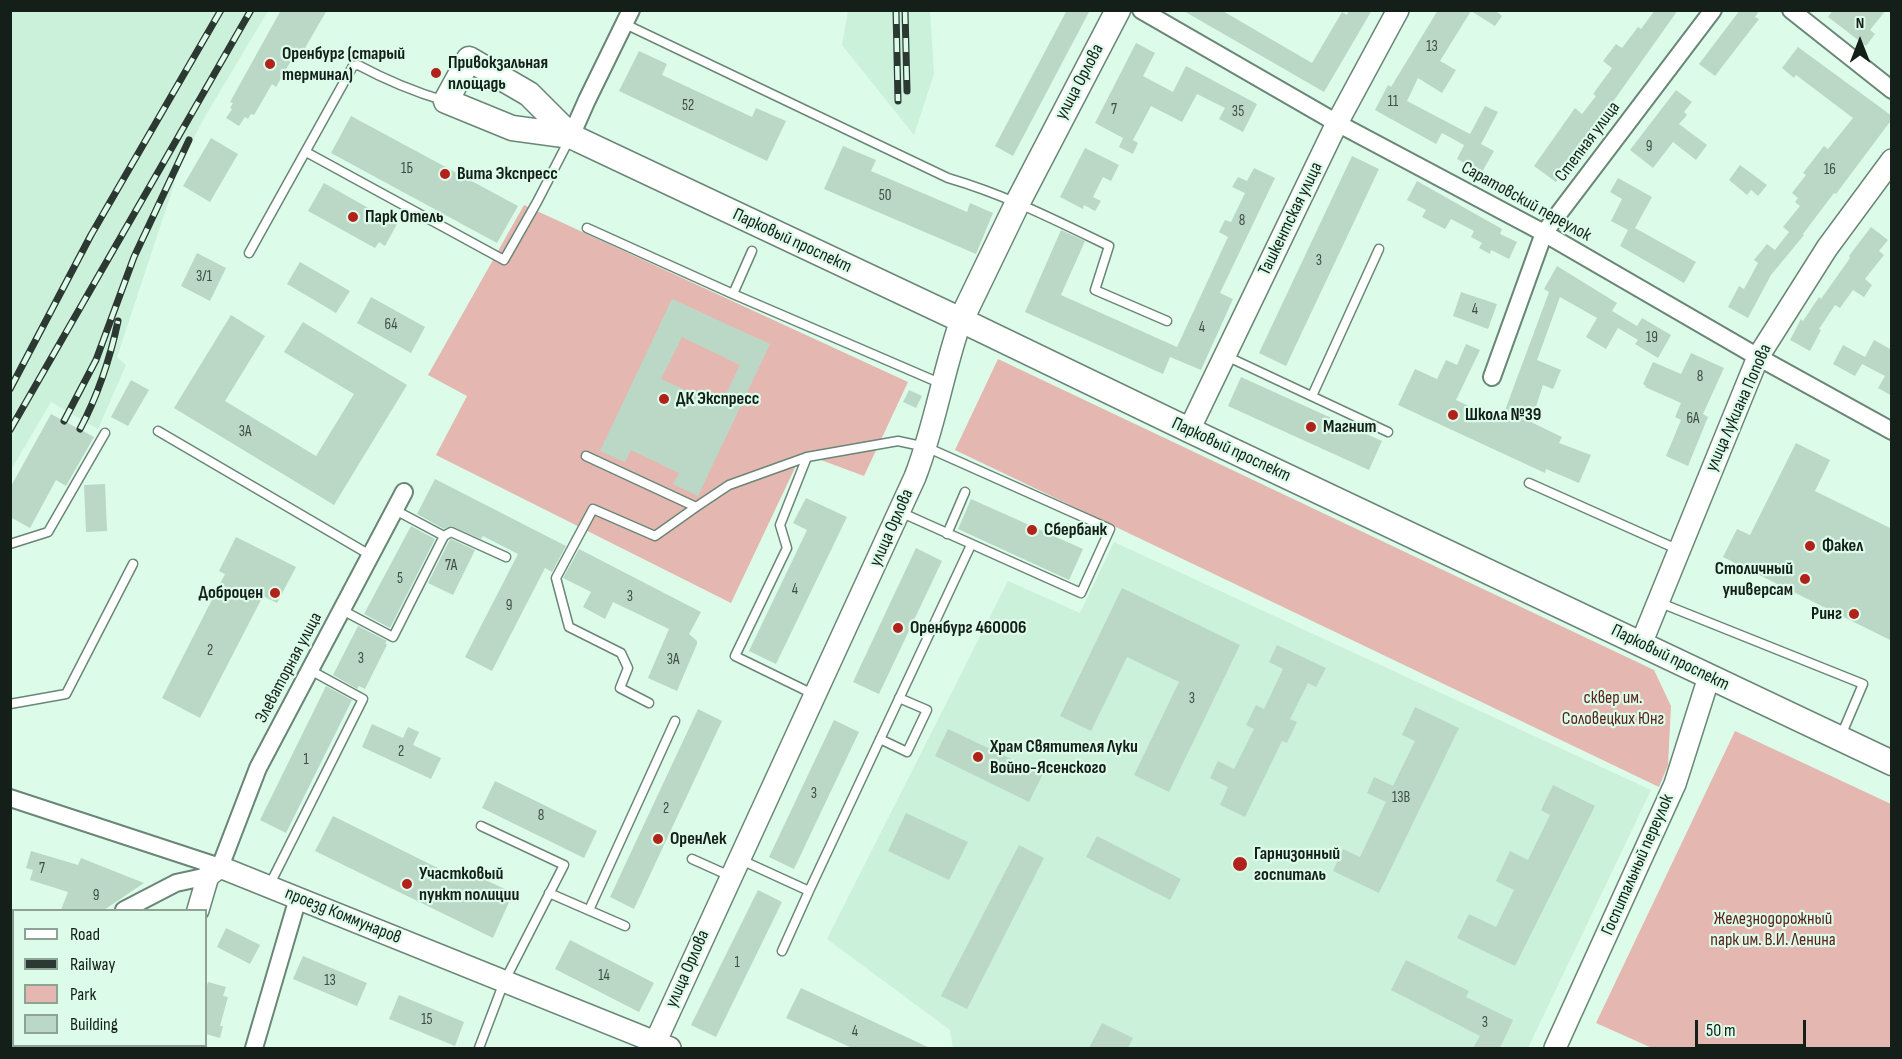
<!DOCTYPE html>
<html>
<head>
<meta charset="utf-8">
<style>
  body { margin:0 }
  #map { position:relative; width:1902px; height:1059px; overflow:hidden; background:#dcfbe9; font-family:"Sofia Sans Condensed",sans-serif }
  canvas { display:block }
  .frame { position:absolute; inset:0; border:12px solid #141f19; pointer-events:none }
  .legend { position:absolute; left:12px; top:909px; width:195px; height:138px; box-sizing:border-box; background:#dcfbe9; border:2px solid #8ca396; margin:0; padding:8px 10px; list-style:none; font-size:18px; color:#141f19 }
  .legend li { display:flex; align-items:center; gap:12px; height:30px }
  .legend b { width:30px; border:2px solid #8ca396 }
  .north { position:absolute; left:1830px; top:12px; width:60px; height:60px; -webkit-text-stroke:4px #dcfbe9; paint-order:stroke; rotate:0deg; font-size:16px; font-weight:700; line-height:24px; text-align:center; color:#141f19 }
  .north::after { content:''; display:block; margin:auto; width:21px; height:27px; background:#141f19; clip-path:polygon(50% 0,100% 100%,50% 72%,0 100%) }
  .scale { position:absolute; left:1695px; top:1020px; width:111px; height:27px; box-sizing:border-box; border:3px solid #141f19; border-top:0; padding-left:8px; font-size:18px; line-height:21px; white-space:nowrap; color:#141f19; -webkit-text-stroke:4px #dcfbe9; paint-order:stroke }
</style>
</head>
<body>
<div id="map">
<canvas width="1902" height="1059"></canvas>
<div class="frame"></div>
<ul class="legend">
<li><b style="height:8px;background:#fff"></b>Road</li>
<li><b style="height:8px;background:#2c3932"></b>Railway</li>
<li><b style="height:16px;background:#e4b8b1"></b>Park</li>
<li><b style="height:16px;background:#bbd8c7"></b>Building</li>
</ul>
<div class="north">N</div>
<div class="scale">50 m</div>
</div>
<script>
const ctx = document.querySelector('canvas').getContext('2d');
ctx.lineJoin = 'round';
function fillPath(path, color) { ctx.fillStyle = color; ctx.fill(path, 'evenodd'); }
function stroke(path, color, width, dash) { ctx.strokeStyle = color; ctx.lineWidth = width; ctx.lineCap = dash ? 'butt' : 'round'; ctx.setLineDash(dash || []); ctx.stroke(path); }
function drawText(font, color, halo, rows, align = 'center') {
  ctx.font = font + ' "Sofia Sans Condensed",sans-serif'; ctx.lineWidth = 4.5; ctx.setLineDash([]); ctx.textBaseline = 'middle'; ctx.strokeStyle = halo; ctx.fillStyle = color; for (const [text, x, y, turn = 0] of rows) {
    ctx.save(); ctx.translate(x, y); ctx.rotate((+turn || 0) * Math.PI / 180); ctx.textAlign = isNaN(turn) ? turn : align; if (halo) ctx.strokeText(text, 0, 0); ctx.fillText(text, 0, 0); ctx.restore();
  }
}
fillPath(new Path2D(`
  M11,10l257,1 -65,109 -26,50 -3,15 -57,172 9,8 -28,64 -47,-27 -40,68z
  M848,11h82l4,63 -20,61 -72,-90z
  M1114,542l537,248 -123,258h-575l-3,-18 -123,-91 181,-358 72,32z`), '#cbf1da');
fillPath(new Path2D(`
  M524,205l384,177 -44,94 -62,-23 -71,150 -295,-148 31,-59 -39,-21z
  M998,359l656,311 17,36 -3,59 -9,22 -704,-337z
  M1735,731l156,73v244h-239l-56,-25z`), '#e4b8b1');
fillPath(new Path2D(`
  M281,10h46l-26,45 -5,-3 -20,35 -4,-3 -18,31 -3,-1 -3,5 -3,-2 -6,9 -13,-8 6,-9 -2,-1 3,-5 -3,-1z
  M1067,10h23l-77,146 -18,-10z
  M1182,10h39l91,53 30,-51 5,3 2,-5h23l-48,82z
  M1438,10h57l7,6 -7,10 -24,-15 -31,50 16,9 -14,23 -24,-15 -11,23 63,33 15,-28 13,6 -17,32 13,7 -12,21 -25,-13 7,-14 -22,-12 -6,11 -61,-34 13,-25 3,2z
  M1655,10h23l-122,172 -22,-16 41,-58 7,6 14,-18 -3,-2 19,-26 -9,-7 13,-17 6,4 16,-21 3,2z
  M1740,10h20l-5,7 4,2 -44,57 -16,-12z
  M1833,10h53l-16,20 5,4 -9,12 -38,-29z
  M1136,43l19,10 -12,23 30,16 13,-26 71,38 -14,28 -24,-13 6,-11 -28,-14 -15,28 -31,-16 -18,34 5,3 -5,11 -14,-7 4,-9 -28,-15z
  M1798,47l94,69v3l-56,75 -2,-1 -31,41 1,1 -33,40 -23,43 -20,-11 11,-21 5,3 14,-26 -4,-3 13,-16 8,6 14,-18 -6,-5 17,-21 -5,-4 3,-4 -6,-5 14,-18 -3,-2 21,-27 4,3 25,-31 -57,-43 -2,3 -12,-10z
  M639,51l28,13 -5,11 90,42 4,-9 30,13 -19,40 -148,-70z
  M1676,90l16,12 -8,10 3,3 -8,9 28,21 -11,15 -23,-18 -20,26 -23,-18z
  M351,116l167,90 -21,37 -166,-90z
  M211,138l27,16 -28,48 -27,-16z
  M843,146l33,14 -5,11 96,41 3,-9 23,10 -17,41 -152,-65z
  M1085,148l34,17 -8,16 -8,-4 -10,20 8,4 -6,10 -11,-6 -1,4 -23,-12z
  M1352,156l27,13 -93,197 -27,-13z
  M1740,165l27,20 -9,11 -7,-6 -4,5 -18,-15z
  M1254,168l21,10 -55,115 13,6 -32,71 -31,-13 -7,17 -138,-62 36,-82 24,11 -24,54 116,52 51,-110 -9,-5 6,-12 6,2 14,-29 -13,-6 6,-10 9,4z
  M1618,178l34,19 -17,31 61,34 -12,21 -64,-37 8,-16 -17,-9 11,-22 -12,-7z
  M1417,181l85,48 -2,5 17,8 -8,17 -18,-9 -1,4 -11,-6 3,-5 -11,-6 3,-6 -23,-12 -6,10 -23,-12 4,-7 -19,-10z
  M324,183l73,41 -12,22 -6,-4 -4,6 -67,-37z
  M1871,227l17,13 -9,11 5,4 -19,24 7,6 -8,12 -11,-7 -13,18 -5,-3 -16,24 2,1 -11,21 -20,-11 11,-21 2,2 16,-24 2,2 29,-41 -1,-2z
  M197,253l29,15 -16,33 -29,-15z
  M300,262l50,29 -14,22 -49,-29z
  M1557,266l60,37 -5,8 25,15 5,-8 29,17 -13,23 -23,-14 3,-4 -20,-12 -12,21 -20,-12 11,-19 -37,-21 -23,63 24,10 -8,19 -10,-4 -12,37 31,15 -3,6 32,12 -12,28 -33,-14 -1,4 -147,-68 17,-36 22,10 9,-19 11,5 9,-21 14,6 -24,50 45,21 48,-129 -5,-3z
  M1461,292l36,12 -9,25 -35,-13z
  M371,297l54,30 -14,26 -54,-30z
  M672,299l98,45 -72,152 -25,-12 6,-11 -48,-23 -6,12 -25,-11zM682,337l58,28 -20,41 -59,-27z
  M231,315l34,21 -40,65 91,55 38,-62 -70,-42 19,-30 104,63 -73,120 -160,-97z
  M1874,340l18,10v46l-14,-8 7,-12 -23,-12 -7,12 -22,-12 10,-19 22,12z
  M1691,353l33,15 -21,46 5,3 -20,49 -22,-10 15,-36 -6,-3 6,-14 -36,-16 1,-1 -3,-2 10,-22 28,12z
  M1241,377l141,64 -13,29 -141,-64z
  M131,380l18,10 -21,36 -17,-9z
  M909,390l13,6 -6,12 -13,-6z
  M51,414l43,23 -28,49 -10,-6 -26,48 -20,-11v-29z
  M1796,443l34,17 -15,31 77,38v112l-169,-84 14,-28 13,6z
  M435,479l131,67 -14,26 -7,-4 -53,103 -27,-14 53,-103 -35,-18 -2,3 -30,-13 -7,3 -27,-15z
  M105,484l2,47 -21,1 -2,-47z
  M806,498l41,19 -71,147 -27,-13 58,-121 -14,-7z
  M971,499l112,50 -14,31 -111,-51z
  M411,526l24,13 -45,89 -26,-14z
  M236,537l60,30 -19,36 -14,-7 -63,122 -38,-20 63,-124 -6,-3z
  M451,539l24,11 -22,45 -25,-12 21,-42z
  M916,548l26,13 -63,133 -26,-12z
  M579,549l122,63 -12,22 8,7v3l-20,47 -29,-13 21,-49 -56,-27 -8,17 -22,-12 8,-15 -28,-14z
  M1122,588l118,57 -71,147 -35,-17 45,-93 -52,-25 -36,74 -31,-15z
  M358,626l29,15 -2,2 2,2 -22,44 -6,-3 -2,3 -24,-14z
  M1277,645l49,23 -10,19 -8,-4 -18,36 7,3 -10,21 -5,-2 -37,76 -25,-12 8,-18 -18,-9 8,-17 16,8 20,-40 -8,-4 10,-20 8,4 19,-40 -14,-7z
  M326,686l26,14 -66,133 -26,-13z
  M1415,707l44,21 -80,165 -46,-22 10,-22 17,8 26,-55 -19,-9 7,-16 19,9 22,-45 -13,-6z
  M698,709l24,12 -88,188 -24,-12z
  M834,720l25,12 -65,137 -25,-12z
  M372,724l31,14 5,-11 11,5 -6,13 28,13 -10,21 -69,-32z
  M948,729l95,45 -14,28 -94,-46z
  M495,781l102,50 -13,27 -102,-50z
  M1553,785l42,21 -80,160 -58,-28 12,-24 27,13 18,-37 -18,-9 14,-30 18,9 22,-45 -9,-5z
  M906,813l62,29 -19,38 -61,-29z
  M333,816l129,64 5,-9 46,22 -20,45 -178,-87z
  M1097,836l84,43 -11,21 -84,-43z
  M1019,845l25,13 -77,151 -26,-13z
  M31,851l47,14 3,-7 63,25 -40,27h-43l7,-18 -38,-12 3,-10 -7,-2z
  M758,890l24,12 -66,135 -25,-12z
  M226,928l34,17 -10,19 -33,-17z
  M570,940l84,43 -15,29 -84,-43z
  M303,956l64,27 -10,23 -64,-27z
  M1406,960l63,31 -3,6 47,23 -13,28h-27l7,-12 -89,-46z
  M208,982l18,5 -3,9 5,1 -8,29h3l-3,12 -14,-4v-45z
  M801,988l129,60h-78l-66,-30z
  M399,995l65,27 -9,24 -66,-27z
  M1102,1023l31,15 -5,10h-39z`), '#bbd8c7');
const service = new Path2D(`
  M625,24l323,154c58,17 107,42 161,68l-14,44 72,31
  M306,152l198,108 33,-58 33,-64
  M587,228l146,66 209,90
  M249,253l104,-187 5,-1c28,15 57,27 87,36
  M733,294l19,-43
  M1226,356l162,76
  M1312,396l67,-147
  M158,431l212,124
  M586,456l110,51 33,-22 78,-28
  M1529,483l150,67
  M395,510l49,26 7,-4 55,25
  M947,534l18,-42
  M10,544l38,-12 57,-99
  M1658,602l205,82 -23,54
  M342,610l51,27 51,-101
  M815,695l-80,-39 52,-108 -7,-23 27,-68 91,-16 28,6 184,82 -29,64 -181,-81
  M649,703l-29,-15 8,-20 -7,-15 -52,-26 -13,-49 37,-69 62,27 41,-29
  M10,704l56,-10 67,-130
  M880,739l27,13 20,-42 -28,-12
  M692,859l38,17
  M739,859l70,32 162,-346
  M269,886l94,-187 -53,-29
  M549,893l76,33
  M589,910l86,-189
  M782,951l27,-60
  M479,1048l25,-66 60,-117 -83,-39`);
const minor = new Path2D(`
  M1141,10l196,113 207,110 214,124 134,74
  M1791,10l101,80
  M571,136l16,-36 44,-90
  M1492,377l52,-144 169,-223
  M10,798l210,69 38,-99 146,-276
  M124,910l52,-27 32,-7
  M10,965l4,-1
  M254,1048l44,-150`);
const tertiary = new Path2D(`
  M1189,430l148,-307 61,-113
  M1641,644l117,-287 69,-109 65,-88
  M198,910l10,-34 12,-9 450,181
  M655,1043l260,-566c20,-51 28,-106 46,-157
  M157,1048l1,-2
  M1555,1048l120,-264 34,-107`);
const secondary = new Path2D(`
  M571,136l-59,-8 -66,-27 23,-42 60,35 42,42 8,4 382,180 228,110 703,333
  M961,320l57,-118 100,-192`);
stroke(service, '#6a8676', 11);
stroke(minor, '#6a8676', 20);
stroke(tertiary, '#6a8676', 24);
stroke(secondary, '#6a8676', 27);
stroke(service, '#fff', 8);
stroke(minor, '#fff', 16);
stroke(tertiary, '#fff', 21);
stroke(secondary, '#fff', 24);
const rail = new Path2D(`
  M896,10l2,91
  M905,10l2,81
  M10,389l81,-154 130,-225
  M64,421l32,-61 38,-103 55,-117
  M80,429c18,-34 30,-70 38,-108
  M10,430l241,-420`);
stroke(rail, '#2c3932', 7);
stroke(rail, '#dcfbe9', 4.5, [14]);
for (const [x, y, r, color] of [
  [270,64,6,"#b1221a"],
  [436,73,6,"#b1221a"],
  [445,174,6,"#b1221a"],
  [353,217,6,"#b1221a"],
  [664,399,6,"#b1221a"],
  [1453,415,6,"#b1221a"],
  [1311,427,6,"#b1221a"],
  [1032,530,6,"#b1221a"],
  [1810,546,6,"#b1221a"],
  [1805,579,6,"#b1221a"],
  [275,593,6,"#b1221a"],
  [1854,614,6,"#b1221a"],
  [898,628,6,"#b1221a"],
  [978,757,6,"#b1221a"],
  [658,839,6,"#b1221a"],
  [1240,864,8,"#b1221a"],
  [407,884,6,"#b1221a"]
]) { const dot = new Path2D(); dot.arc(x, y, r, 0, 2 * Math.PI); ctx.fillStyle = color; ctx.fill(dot); stroke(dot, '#dcfbe9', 2); }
drawText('15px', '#3e4d44', null, [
  ["13",1432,47],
  ["11",1393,102],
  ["52",688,106],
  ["7",1114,110],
  ["35",1238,112],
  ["9",1649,147],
  ["1Б",407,169],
  ["16",1830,170],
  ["50",885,196],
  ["8",1242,221],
  ["3",1319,261],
  ["3/1",204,277],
  ["4",1475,310],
  ["64",391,325],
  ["4",1202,328],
  ["19",1652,338],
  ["8",1700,377],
  ["6А",1693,419],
  ["3А",245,432],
  ["7А",451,566],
  ["5",400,579],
  ["4",795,590],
  ["3",630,597],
  ["9",509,606],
  ["2",210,651],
  ["3",361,659],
  ["3А",673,660],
  ["3",1192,699],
  ["2",401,752],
  ["1",306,760],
  ["3",814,794],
  ["13В",1401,798],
  ["2",666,809],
  ["8",541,816],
  ["7",42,869],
  ["9",96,896],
  ["1",737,963],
  ["14",604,976],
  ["13",330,981],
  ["15",427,1020],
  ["3",1485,1023],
  ["4",855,1032]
]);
drawText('bold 18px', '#141f19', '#dcfbe9', [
  ["Оренбург (старый",282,54],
  ["терминал)",282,75],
  ["Привокзальная",448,63],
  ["площадь",448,84],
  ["Вита Экспресс",457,174],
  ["Парк Отель",365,217],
  ["ДК Экспресс",676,399],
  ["Школа №39",1465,415],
  ["Магнит",1323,427],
  ["Сбербанк",1044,530],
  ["Факел",1822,546],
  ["Столичный",1793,569,"right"],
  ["универсам",1793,590,"right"],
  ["Доброцен",263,593,"right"],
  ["Ринг",1842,614,"right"],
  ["Оренбург 460006",910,628],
  ["Храм Святителя Луки",990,747],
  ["Войно-Ясенского",990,768],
  ["ОренЛек",670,839],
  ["Гарнизонный",1254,854],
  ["госпиталь",1254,875],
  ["Участковый",419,874],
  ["пункт полиции",419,895]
], 'left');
drawText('18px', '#141f19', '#dcfbe9', [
  ["улица Орлова",1080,82,-62],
  ["Степная улица",1588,142,-53],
  ["Саратовский переулок",1526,202,29],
  ["Ташкентская улица",1291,219,-64],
  ["Парковый проспект",792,241,25],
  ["улица Лукиана Попова",1739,408,-66],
  ["Парковый проспект",1231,450,25],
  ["улица Орлова",892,528,-66],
  ["Парковый проспект",1670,658,26],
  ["Элеваторная улица",289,668,-62],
  ["Госпитальный переулок",1638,865,-66],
  ["проезд Коммунаров",343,916,22],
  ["улица Орлова",688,969,-66]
]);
drawText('18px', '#5b211a', '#dcfbe9', [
  ["сквер им.",1613,698],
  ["Соловецких Юнг",1613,719],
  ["Железнодорожный",1773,919],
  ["парк им. В.И. Ленина",1773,940]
]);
</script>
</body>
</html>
